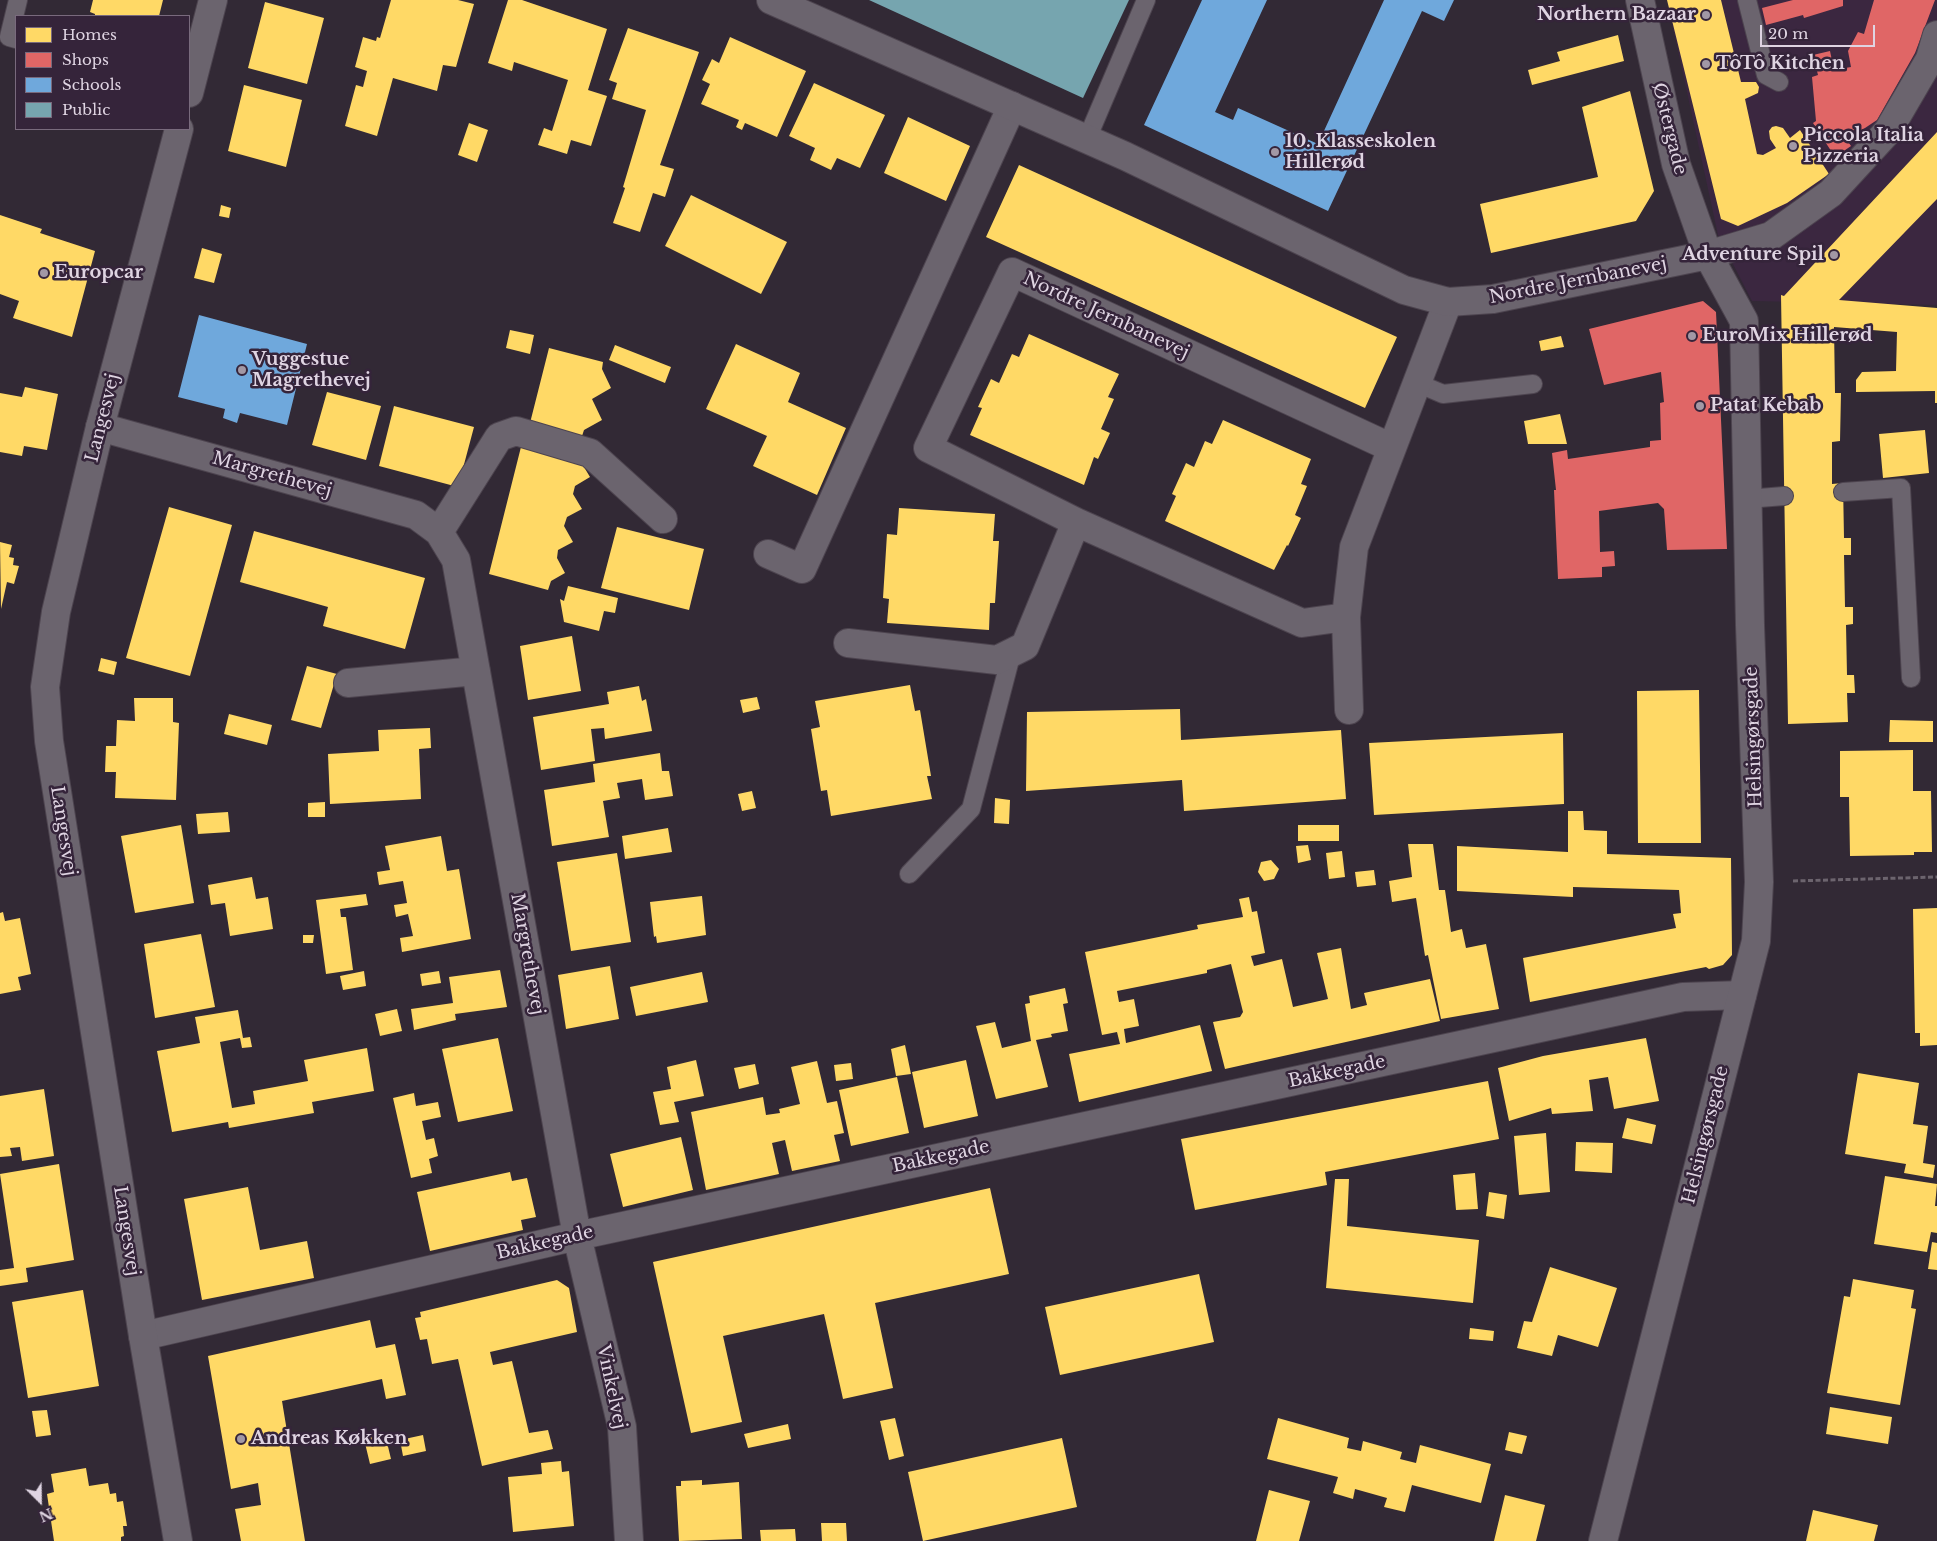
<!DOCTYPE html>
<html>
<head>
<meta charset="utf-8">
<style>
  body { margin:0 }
  #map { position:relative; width:1937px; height:1541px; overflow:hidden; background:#322935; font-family:"Libre Baskerville",serif }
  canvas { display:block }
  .legend { position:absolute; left:15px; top:15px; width:175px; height:115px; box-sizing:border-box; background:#35243a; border:1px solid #796a7d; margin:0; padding:6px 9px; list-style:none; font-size:15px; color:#dfd4e2 }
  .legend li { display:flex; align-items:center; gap:10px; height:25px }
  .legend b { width:25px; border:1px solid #796a7d }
  .north { position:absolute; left:15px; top:1476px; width:50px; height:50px; -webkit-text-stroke:4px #35243a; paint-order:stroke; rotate:157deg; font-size:14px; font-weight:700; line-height:20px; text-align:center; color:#dfd4e2 }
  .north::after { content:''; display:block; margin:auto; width:18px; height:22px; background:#dfd4e2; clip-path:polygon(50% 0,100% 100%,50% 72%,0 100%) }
  .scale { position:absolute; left:1760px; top:25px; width:115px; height:22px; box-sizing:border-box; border:2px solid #dfd4e2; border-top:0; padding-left:6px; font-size:15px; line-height:18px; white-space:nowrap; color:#dfd4e2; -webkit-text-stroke:4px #35243a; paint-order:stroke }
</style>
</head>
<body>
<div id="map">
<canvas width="1937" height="1541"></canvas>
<ul class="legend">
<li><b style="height:14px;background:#ffd966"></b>Homes</li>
<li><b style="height:14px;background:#e06666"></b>Shops</li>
<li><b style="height:14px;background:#6fa8dc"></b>Schools</li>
<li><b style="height:14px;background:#76a5af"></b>Public</li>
</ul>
<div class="north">N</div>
<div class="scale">20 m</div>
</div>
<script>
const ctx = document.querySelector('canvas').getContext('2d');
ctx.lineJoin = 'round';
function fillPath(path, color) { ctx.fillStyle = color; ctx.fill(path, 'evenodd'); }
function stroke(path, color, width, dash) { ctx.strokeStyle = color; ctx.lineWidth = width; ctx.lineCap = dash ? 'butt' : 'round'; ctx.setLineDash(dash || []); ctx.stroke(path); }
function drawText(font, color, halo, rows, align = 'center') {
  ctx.font = font + ' "Libre Baskerville",serif'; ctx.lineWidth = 5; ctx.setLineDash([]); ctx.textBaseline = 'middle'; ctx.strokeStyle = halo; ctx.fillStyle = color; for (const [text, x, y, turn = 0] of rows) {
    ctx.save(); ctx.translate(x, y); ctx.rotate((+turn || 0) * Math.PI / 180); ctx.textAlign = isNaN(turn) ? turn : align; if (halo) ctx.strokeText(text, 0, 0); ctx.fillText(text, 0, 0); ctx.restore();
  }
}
fillPath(new Path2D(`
  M1667,0h270v305l-185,-4 -34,-66z`), '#3b2740');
fillPath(new Path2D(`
  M93,0h70l-4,16h-64v-2l-5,-2z
  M391,0h67l16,4 -18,63 -13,-2 -6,26 -44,-13 -16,58 -32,-10 11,-41 7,2 4,-16 -12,-4 8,-30 13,4 1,-4 3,1z
  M508,0h14l85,29 -19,61 19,6 -16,50 -20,-6 -4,14 -29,-9 6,-17 8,3 16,-51 -54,-18 -2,9 -24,-8z
  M1667,0h54l20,82h15l3,5 -1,6 -13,6 12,55 6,1 13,-7 -6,-9 -1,-8 3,-4 4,-1 7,2 7,10 10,-8 29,44 -42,29 -49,23 -17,-7z
  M265,2l59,16 -17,66 -59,-16z
  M628,28l71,24 -39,113 14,4 -9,28 -12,-4 -13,39 -27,-9 12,-35 -2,-1 23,-77 -34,-11 5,-16 -8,-3z
  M1618,35l6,26 -92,24 -4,-15 32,-9 -3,-9z
  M730,37l76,34 -29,66 -32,-14 -3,7 -6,-3 3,-7 -38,-16 9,-20 -8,-4 10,-21 7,4z
  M814,83l71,32 -25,53 -23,-10 -6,12 -21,-10 5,-12 -26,-12z
  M244,85l58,15 -16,67 -58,-16z
  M1630,91l24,100 -18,30 -145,32 -11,-49 118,-27 -16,-70z
  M908,117l62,29 -24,55 -62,-28z
  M469,123l19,7 -11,32 -19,-7z
  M1937,132v67l-98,101 98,8v95h-2v-12l-79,1v-12l6,-8 34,-1 1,-39 -63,-5 1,66h6l-1,48 -8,1v42l11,-1 1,55h7v17h-7l1,52h8v17l-7,1 1,50h7l1,18h-8l1,29 -60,2 -7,-429 3,1z
  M1019,165l378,172 -32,71 -379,-171z
  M691,195l96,47 -26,52 -96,-48z
  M221,205l10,3 -2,10 -10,-2z
  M0,215l42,14 -2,4 55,18 -23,86 -59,-19 6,-17 -19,-7z
  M202,248l20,6 -8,29 -20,-5z
  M510,330l24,5 -4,19 -24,-6z
  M1029,334l90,40 -11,23 6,2 -13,30 9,4 -12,26 -4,-2 -10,28 -114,-50 12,-27 -4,-1 13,-28 8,4 13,-29 7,3z
  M1561,336l3,11 -23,4 -2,-10z
  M736,344l64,29 -12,29 58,26 -29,67 -64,-29 14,-30 -61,-27z
  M615,345l56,22 -6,16 -56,-23z
  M549,348l54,14 -1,7 9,19 -19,11 10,21 -18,10 -2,6 -52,-13z
  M25,387l33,7 -11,56 -23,-4 -2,10 -22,-4v-59l22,4z
  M327,392l54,14 -15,54 -54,-15z
  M394,406l80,21 -16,60 -79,-21z
  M1560,414l7,30h-39l-4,-23z
  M1223,420l88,39 -10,25 6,2 -12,29 6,3 -13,28 -1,-1 -13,25 -109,-49 11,-25 -4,-2 14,-31 8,4 11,-26 7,3z
  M1925,430l4,43 -46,5 -4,-44z
  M523,439l58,23 9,15 -15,9 -2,8 9,15 -15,8 -3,9 9,16 -15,8 -1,8 8,15 -14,8 -3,9 -59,-16z
  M169,507l63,18 -42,151 -64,-18z
  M899,508l96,6 -2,27h6l-4,62h-5l-1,27 -102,-7 2,-24 -6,-1 4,-64 10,1z
  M617,527l87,22 -15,61 -88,-22z
  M254,531l171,47 -20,71 -82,-23 5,-19 -88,-25z
  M0,542l12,3 -3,12 5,1 -1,7 6,1 -5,18 -7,-2 -6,27z
  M568,586l50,12 -3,15 -11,-2 -5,20 -35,-9 -4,-23 4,2z
  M572,636l9,55 -53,9 -8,-54z
  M101,658l16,4 -3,13 -16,-4z
  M307,666l30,8 -16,54 -30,-8z
  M910,685l5,26 5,-1 11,66h-4l5,23 -101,17 -4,-26 -6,1 -10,-62 9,-2 -5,-26z
  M639,686l3,15 4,-2 6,32 -47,8 -1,-11 -13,1 4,32 -54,9 -8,-53 76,-13 -2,-12z
  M1699,690l2,153h-63l-1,-152z
  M757,697l3,12 -17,4 -3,-13z
  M134,698h39v24l6,1 -3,77 -61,-2 1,-26h-11l1,-26h10l1,-26 18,1z
  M1180,709l1,31 160,-10 5,69 -162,12 -2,-31 -156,11 1,-79z
  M229,714l43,11 -5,20 -43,-11z
  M1890,720l43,1v21h-44z
  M430,728l1,20 -12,1 2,50 -91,5 -2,-50 51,-3 -1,-21z
  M1563,733l1,71 -190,11 -5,-72z
  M1913,750v41h18l1,61h-18v3l-64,1 -1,-59h-9v-46z
  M660,753l2,18h7l4,25 -28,4 -3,-21 -25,4 3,15 -17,3 6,36 -57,9 -8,-56 51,-8 -2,-18z
  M752,791l4,17 -14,3 -4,-17z
  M995,798l15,2 -1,24 -15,-1z
  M325,802v15h-17v-14z
  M1568,811h15l1,19 23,1v23l124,4 1,97 -9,10 -14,4 -3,-2 -176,35 -7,-44 153,-30 -3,-14 8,-1 -2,-23 -106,-3v10l-116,-6v-45l111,6z
  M228,812l2,20 -32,2 -2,-20z
  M181,825l13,78 -59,10 -14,-77z
  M1298,825h41v16h-41z
  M668,828l4,24 -47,7 -3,-23z
  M441,836l6,35 12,-2 12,70 -69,13 -2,-14 13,-2 -5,-22 -12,3 -2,-12 13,-2 -4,-22 -24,4 -2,-13 13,-2 -5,-24z
  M1408,844h25l6,46h6l6,42 11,-3 4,19 20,-4 13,65 -58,10 -13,-64 -3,1 -9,-58 -24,4 -3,-21 23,-4z
  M1308,845l3,15 -13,3 -2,-17z
  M1342,851l3,26 -16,2 -3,-26z
  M617,853l14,89 -60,9 -14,-89z
  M1271,860l8,9 -5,10 -10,2 -6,-9 3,-10z
  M1374,870l2,15 -19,2 -2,-15z
  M252,877l4,22 12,-2 5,32 -43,7 -5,-33 -14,2 -3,-20z
  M366,894l2,11 -28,4 1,8h5l7,53 -27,4 -10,-74z
  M702,896l4,39 -49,8 -1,-7 -2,1 -4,-35z
  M1249,897l3,15 5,-1 8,42 -14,3 3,10 28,-7 11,48 35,-8 -11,-46 24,-5 10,61 16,-4 -3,-12 66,-14 10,42 -215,48 -12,-47 27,-5 3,-5 -12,-48 -24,6v3l-90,18 2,11 15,-3 5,27 -15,3 2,14 74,-18 12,46 -133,31 -10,-48 51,-10 -3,-12 -15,3 -17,-83 113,-23 -1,-4 46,-8 -4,-18z
  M1937,908v137l-17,1v-13h-5l-2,-124z
  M3,912l2,9 15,-3 11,56 -13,3 3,13 -21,4v-81z
  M201,934l14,73 -60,11 -11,-74z
  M303,935h11l-1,8h-10z
  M610,966l9,53 -53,10 -8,-54z
  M500,970l7,37 -52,7 1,6 -42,10 -3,-21 42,-6 -4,-26z
  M364,971l2,15 -23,4 -3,-14z
  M439,971l2,12 -19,3 -2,-12z
  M702,972l6,30 -72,14 -6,-29z
  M1065,988l3,15 -5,1 5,27 -17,3 1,3 -16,3 12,47 -52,12 -20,-73 19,-4 7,26 29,-7 -6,-37 5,-1 -1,-7z
  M397,1009l5,22 -22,5 -5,-22z
  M238,1010l5,28 7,-1 2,10 -10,1 -2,-10 -20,4 12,66 23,-4 -2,-13 55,-10 -4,-21 63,-12 7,43 -62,11 2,11 -85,15 -1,-6 -56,10 -15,-81 43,-8 -5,-26z
  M498,1038l15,73 -55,11 -16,-73z
  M1646,1038l13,63 -45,8 -6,-32 -19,3 4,31 -41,3 -1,-6 -42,13 -11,-53 45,-12z
  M905,1045l6,29 -15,2 -5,-27z
  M696,1060l8,36 -30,6 5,20 -19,3 -7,-33 18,-3 -4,-22z
  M966,1060l12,56 -54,12 -12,-56z
  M817,1061l10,42 10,-2 7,32 -10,2 6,26 -48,10 -7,-31 -13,3 7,31 -73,16 -15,-78 72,-15 3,18 14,-2 -1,-4 21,-5 -9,-37z
  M851,1063l2,16 -17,2 -2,-16z
  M755,1064l4,20 -20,5 -5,-21z
  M1858,1073l61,10 -6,41 15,2 -5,37 12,2 -2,13 -29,-5 2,-9 -61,-10z
  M897,1077l12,56 -58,13 -12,-56z
  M1488,1081l11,58 -174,33 2,13 -132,25 -14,-71z
  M44,1089l10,67 -32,5 -2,-14 -10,1 2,8 -12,1v-61z
  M414,1093l2,13 22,-4 3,15 -19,4 4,19 8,-2 4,18 -9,3 3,14 -21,5 -18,-80z
  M1627,1118l29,7 -4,19 -30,-6z
  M1546,1133l4,59 -31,3 -5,-59z
  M681,1137l12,53 -70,17 -13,-53z
  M1576,1142l37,1 -1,30 -37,-2z
  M59,1164l15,96 -48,8 2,14 -28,4v-16l14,-2 -14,-94z
  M510,1172l2,9 15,-3 9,39 -15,3 2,10 -93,21 -13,-59z
  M1475,1173l3,36 -22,1 -3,-35z
  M1885,1176l52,8 -2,22h2v27l-6,-1 -4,20 -53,-8z
  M1335,1179h14l-2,47 132,14 -6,63 -147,-15z
  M248,1187l12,63 47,-9 7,37 -112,22 -18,-101z
  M990,1188l19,86 -134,29 18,85 -50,11 -19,-85 -101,22 19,86 -51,11 -38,-171z
  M1489,1192l18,3 -3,24 -18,-3z
  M1932,1242l5,1v27l-9,-1z
  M1550,1267l67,21 -19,59 -40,-12 -6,21 -35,-8 7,-27 8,1z
  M1199,1274l15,68 -154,33 -15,-68z
  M1853,1279l61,11 -3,18 5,1 -16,96 -73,-12 17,-97 6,1z
  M557,1280l12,8 8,44 -87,20 3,13 19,-4 17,72 19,-3 5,19 -71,17 -24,-107 -26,5 -5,-25 -7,1 -5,-22 6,-1 -1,-5z
  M83,1290l16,96 -71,12 -16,-96z
  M370,1320l6,28 19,-4 11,51 -20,4 -4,-20 -100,22 23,140h-64l-6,-32 26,-4 -3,-22 -27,6 -23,-133z
  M1470,1328l24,3 -1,10 -24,-2z
  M1830,1407l62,10 -4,27 -62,-10z
  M47,1410l4,25 -15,2 -4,-26z
  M895,1418l9,38 -15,4 -9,-39z
  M1278,1418l71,20 -2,10 14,3 2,-10 39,11 -2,7 16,4 4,-18 71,19 -10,39 -69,-18 -7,27 -21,-5 3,-9 -32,-9 -2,10 -20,-6 5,-16 -71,-18z
  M788,1424l3,15 -43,9 -4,-14z
  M1509,1432l18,4 -5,18 -17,-4z
  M385,1434l6,25 -21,5 -6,-25z
  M423,1435l3,16 -23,5 -3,-16z
  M1062,1438l15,69 -154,34 -15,-69z
  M561,1461l1,11 7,-1 5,55 -61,6 -5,-55 34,-3 -1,-11z
  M86,1468l3,18 19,-3 2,11 6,-1 1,9 6,-1 4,25h-4l1,10 -3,1v4h-67l-7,-47 7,-2 -3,-18z
  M702,1480v5l37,-3 3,57 -63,2 -3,-55h5v-5z
  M1269,1490l41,11 -11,40h-43z
  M1505,1495l40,10 -9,36h-42z
  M1813,1510l65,15 -4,16h-68z
  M821,1523h25l1,18h-25z
  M795,1529l1,12h-35l-1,-11z`), '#ffd966');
fillPath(new Path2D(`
  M1793,0h50v6l-39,12 -1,-3 -37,10 -4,-17z
  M1874,0h61l-20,53 -38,67 -30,20 4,6 -16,11 -22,-34 3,-2 -4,-44 6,-2 -5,-20 17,-4 4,19 17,-3 -3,-16 10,-19 6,2z
  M1703,301l13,11 11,237 -60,1 -3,-41 -6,-6 -59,8 1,41 14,-1 1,15 -13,1v10l-44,2 -4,-89h2l-4,-37 15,-3 1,9 82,-12v-6l11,-1 -1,-37 4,-1 -3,-30 -57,13 -15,-56z`), '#e06666');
fillPath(new Path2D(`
  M1202,0h65l-52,112 18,8 5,-12 80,36 66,-144h70l-10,21 -22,-10 -94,200 -184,-86z
  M199,315l108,29 -20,81 -47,-12 -3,10 -14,-5 2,-9 -47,-12z`), '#6fa8dc');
fillPath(new Path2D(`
  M869,0h260l-46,98z`), '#76a5af');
const lane = new Path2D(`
  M1747,0l19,75 13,7
  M16,39l-7,-2 9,-37
  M1087,139l59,-139
  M1417,383l26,11 90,-10
  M1843,492l58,-4 10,190
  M1747,499l37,-3
  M909,874l62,-65 41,-157`);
const street = new Path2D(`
  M1708,255l63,-19 60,-43 57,-62 42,-72 7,-24
  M100,427l316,88 23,17 17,28 121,676 45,191 7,114
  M439,532l60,-95 17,-6 74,22 73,66
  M768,554l34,15 210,-463
  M1346,617l-44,6 -226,-101 -148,-74 84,-176 380,176
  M848,643l149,17 28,-14 51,-124
  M348,683l128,-12
  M1349,710l-3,-93 8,-70 94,-245
  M143,1336l434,-100 1106,-239 59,-2`);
const secondary = new Path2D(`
  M771,0l354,156 279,134 44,12 45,-3 215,-44
  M189,93l24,-93
  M178,1541l-35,-205 -94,-595 -4,-54 11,-75 44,-185 79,-298
  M1603,1541l153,-600 3,-59 -9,-257 -6,-304 -36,-66 -32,-91 -36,-164`);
stroke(lane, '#4d444f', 20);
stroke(street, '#4d444f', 30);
stroke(secondary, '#4d444f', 30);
stroke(new Path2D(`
  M1793,881l144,-4`), '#6c646e', 3, [5, 2.5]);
stroke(lane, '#6b646e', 18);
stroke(street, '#6b646e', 28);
stroke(secondary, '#6b646e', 28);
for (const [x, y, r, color] of [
  [1706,15,5,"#a298a5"],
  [1706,64,5,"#a298a5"],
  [1793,146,5,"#a298a5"],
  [1275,152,5,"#a298a5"],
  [1834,255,5,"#a298a5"],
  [44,273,5,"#a298a5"],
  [1692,336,5,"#a298a5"],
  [242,370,5,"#a298a5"],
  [1700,406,5,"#a298a5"],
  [241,1439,5,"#a298a5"]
]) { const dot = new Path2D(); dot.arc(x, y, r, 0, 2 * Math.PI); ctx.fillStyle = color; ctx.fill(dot); stroke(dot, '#35243a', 2); }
drawText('bold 18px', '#dfd4e2', '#35243a', [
  ["Northern Bazaar",1696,15,"right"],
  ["TôTô Kitchen",1716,64],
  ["Piccola Italia",1803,136],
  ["Pizzeria",1803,157],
  ["10. Klasseskolen",1285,142],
  ["Hillerød",1285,163],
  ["Adventure Spil",1824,255,"right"],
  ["Europcar",54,273],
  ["EuroMix Hillerød",1702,336],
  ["Vuggestue",252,360],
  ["Magrethevej",252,381],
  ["Patat Kebab",1710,406],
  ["Andreas Køkken",251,1439]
], 'left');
drawText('18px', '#dfd4e2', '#35243a', [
  ["Østergade",1669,129,76],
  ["Nordre Jernbanevej",1578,281,-11],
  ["Nordre Jernbanevej",1106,316,25],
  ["Langesvej",103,418,-76],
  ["Margrethevej",272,475,16],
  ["Helsingørsgade",1754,737,-92],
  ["Langesvej",63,831,81],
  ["Margrethevej",527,954,80],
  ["Bakkegade",1337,1072,-12],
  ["Helsingørsgade",1706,1135,-76],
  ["Bakkegade",941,1157,-12],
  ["Langesvej",126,1231,81],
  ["Bakkegade",545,1243,-13],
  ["Vinkelvej",611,1387,78]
]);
</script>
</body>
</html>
